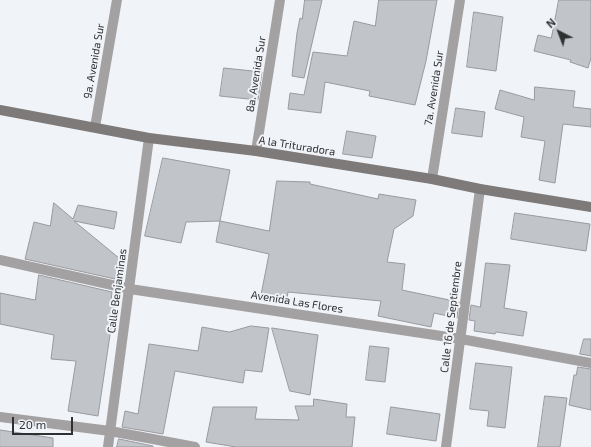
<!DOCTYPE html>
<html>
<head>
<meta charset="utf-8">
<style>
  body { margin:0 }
  #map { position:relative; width:591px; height:447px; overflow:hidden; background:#f0f3f8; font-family:"Exo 2",sans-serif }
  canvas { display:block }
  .north { position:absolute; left:539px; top:12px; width:40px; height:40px; -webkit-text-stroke:3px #f0f3f8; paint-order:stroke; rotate:318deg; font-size:11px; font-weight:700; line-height:16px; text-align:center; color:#2f3032 }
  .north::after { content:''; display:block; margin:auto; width:14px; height:18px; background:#2f3032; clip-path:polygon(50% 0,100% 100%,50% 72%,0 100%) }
  .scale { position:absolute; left:12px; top:417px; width:61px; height:18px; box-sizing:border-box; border:2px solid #2f3032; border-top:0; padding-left:5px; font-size:12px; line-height:14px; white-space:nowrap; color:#2f3032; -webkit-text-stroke:3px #f0f3f8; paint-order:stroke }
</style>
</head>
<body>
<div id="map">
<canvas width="591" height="447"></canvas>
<div class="north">N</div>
<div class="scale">20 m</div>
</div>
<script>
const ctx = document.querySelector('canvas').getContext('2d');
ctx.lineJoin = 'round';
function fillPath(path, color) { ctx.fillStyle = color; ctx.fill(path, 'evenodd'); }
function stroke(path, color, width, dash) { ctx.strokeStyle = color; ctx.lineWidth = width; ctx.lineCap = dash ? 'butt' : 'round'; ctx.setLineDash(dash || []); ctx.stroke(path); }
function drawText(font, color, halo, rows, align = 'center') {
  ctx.font = font + ' "Exo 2",sans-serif'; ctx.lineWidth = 4; ctx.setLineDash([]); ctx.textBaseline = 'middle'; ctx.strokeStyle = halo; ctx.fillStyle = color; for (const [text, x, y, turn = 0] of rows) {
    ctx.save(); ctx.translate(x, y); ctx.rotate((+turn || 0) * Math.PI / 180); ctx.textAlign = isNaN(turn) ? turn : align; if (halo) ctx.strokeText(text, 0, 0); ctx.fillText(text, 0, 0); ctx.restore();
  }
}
const building = new Path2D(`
  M305,0h17l-18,78 -12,-2 5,-43 3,-15 2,1z
  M379,0h58l-11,61 -11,44 -46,-9 1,-5 -45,-9 -4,31 -33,-4 2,-16 14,2 9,-43 34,4 7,-35 21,5z
  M559,0h32v58l-3,10 -18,-6 1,-2 -37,-9 4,-16 13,3z
  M474,12l29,5 -7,54 -29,-4z
  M224,68l38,4 -4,28 -38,-4z
  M535,87l40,4 -2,16 18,2v18l-28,-3 -8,59 -16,-3 6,-39 -24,-4 3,-20 -29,-8 5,-19 34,10z
  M456,108l29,4 -3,25 -30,-4z
  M347,131l29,5 -4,22 -29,-4z
  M163,158l67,12 -10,51 -34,1 -5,21 -36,-7z
  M277,181l33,1v2l68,15 1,-5 37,6 -3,16 -19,13 -7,33 18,2 -3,26 57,12 -2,16 -23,-5 -3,14 -53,-11 3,-15 -93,-9 -1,6 -26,-3 8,-41 -53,-12 4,-21 49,10z
  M54,203l19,16 5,-14 39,7 -3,17 -40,-8 45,37 -4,21 -90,-20 9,-37 16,4z
  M515,213l75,11 -4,27 -75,-12z
  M486,263l24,2 -6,43 23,4 -4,24 -27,-4 -1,2 -21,-3 1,-10 -6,-1 2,-15 9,2z
  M39,275l73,17 -1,9h4l-17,115 -30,-5 8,-50 -25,-2 3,-24 -54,-11v-31l35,7z
  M251,326l18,2 -7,44 -17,-2 -2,13 -68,-12 -12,63 -41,-7 3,-16 13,3 11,-70 49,7 4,-24 27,5z
  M272,328l46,7 -8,60 -20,-4z
  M584,339h7v17l-11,-2z
  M370,346l19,2 -4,34 -19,-2z
  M476,363l36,4 -7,61 -18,-2 2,-15 -19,-2z
  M578,367l13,2v41l-22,-5 5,-30h2z
  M545,396l22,2 -7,49h-22z
  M314,399l33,5 -1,13h9l-3,30h-116l-30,-5 7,-35h44l-2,12 44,1 -4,-14h18z
  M391,407l49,7 -4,27 -49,-7z
  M0,430l53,8v9h-53z
  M119,439l34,7v1h-36z`);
fillPath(building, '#c1c4c9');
stroke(building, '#989a9f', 1);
stroke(new Path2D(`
  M95,127l22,-127
  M256,151l24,-151
  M432,179l28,-179
  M0,260l130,29 331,50 130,24
  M0,417l110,14 85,16
  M108,447l41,-309
  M446,447l34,-258`), '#a4a1a2', 10);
stroke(new Path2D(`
  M0,110l149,28 107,13 176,28 48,10 111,18`), '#7e7a7a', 10);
drawText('11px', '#2f3032', '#f0f3f8', [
  ["9a. Avenida Sur",94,61,-80],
  ["8a. Avenida Sur",256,74,-81],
  ["7a. Avenida Sur",434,88,-81],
  ["A la Trituradora",297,146,9],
  ["Calle Benjaminas",117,291,-82],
  ["Avenida Las Flores",297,302,9],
  ["Calle 16 de Septiembre",451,317,-83]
]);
</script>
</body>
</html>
